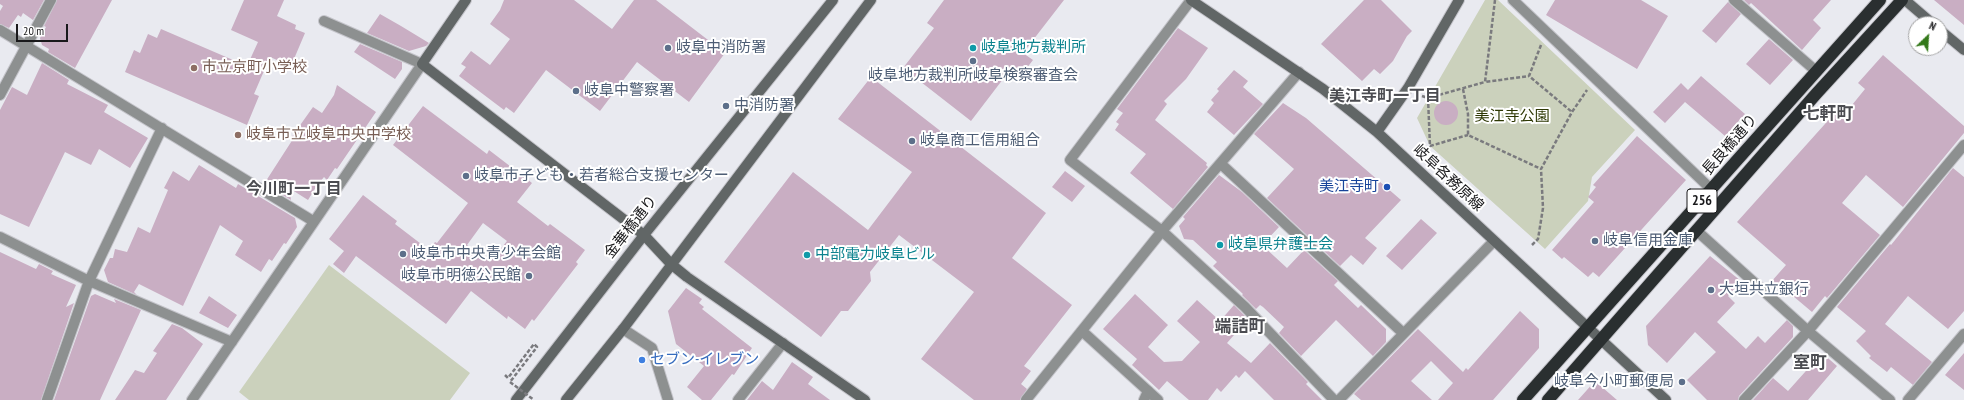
<!DOCTYPE html>
<html>
<head>
<meta charset="utf-8">
<style>
  body { margin:0 }
  #map { position:relative; width:1964px; height:400px; overflow:hidden; background:#e9eaf0; font-family:"PT Sans Narrow",sans-serif }
  canvas { display:block }
  .north { position:absolute; left:1908px; top:16px; width:40px; height:40px; box-sizing:border-box; background:#fff; border:1px solid #a3a3a4; border-radius:50%; rotate:25deg; font-size:11px; font-weight:700; line-height:16px; text-align:center; color:#19191b }
  .north::after { content:''; display:block; margin:auto; width:14px; height:18px; background:#33781a; clip-path:polygon(50% 0,100% 100%,50% 72%,0 100%) }
  .scale { position:absolute; left:16px; top:24px; width:52px; height:18px; box-sizing:border-box; border:2px solid #19191b; border-top:0; padding-left:5px; font-size:12px; line-height:14px; white-space:nowrap; color:#19191b; -webkit-text-stroke:3px #fff; paint-order:stroke }
</style>
</head>
<body>
<div id="map">
<canvas width="1964" height="400"></canvas>
<div class="north">N</div>
<div class="scale">20 m</div>
</div>
<script>
const ctx = document.querySelector('canvas').getContext('2d');
ctx.lineJoin = 'round';
function fillPath(path, color) { ctx.fillStyle = color; ctx.fill(path, 'evenodd'); }
function stroke(path, color, width, dash) { ctx.strokeStyle = color; ctx.lineWidth = width; ctx.lineCap = dash ? 'butt' : 'round'; ctx.setLineDash(dash || []); ctx.stroke(path); }
function drawText(font, color, halo, rows, align = 'center') {
  ctx.font = font + ' "PT Sans Narrow","Noto Sans JP",sans-serif'; ctx.lineWidth = 4; ctx.setLineDash([]); ctx.textBaseline = 'middle'; ctx.strokeStyle = halo; ctx.fillStyle = color; for (const [text, x, y, turn = 0] of rows) {
    ctx.save(); ctx.translate(x, y); ctx.rotate((+turn || 0) * Math.PI / 180); ctx.textAlign = isNaN(turn) ? turn : align; if (halo) ctx.strokeText(text, 0, 0); ctx.fillText(text, 0, 0); ctx.restore();
  }
}
fillPath(new Path2D(`
  M1485,0h13l137,130 -43,47 -4,24 -43,48 -115,-103 -13,-28z
  M329,265l141,108 -20,27h-201l-10,-8z`), '#cbd1bc');
fillPath(new Path2D(`
  M0,0h44l-11,20 -10,-7 -2,4 -3,-2 -9,13 -9,-4v-13l3,-5 -3,-2z
  M57,0h55l-37,68 -27,-16 1,-3 -7,-4 -2,-7 6,-11 -2,-1z
  M244,0h40l-7,16 19,9 -1,4 10,4 -14,33 -21,-9 -16,37 5,2 -12,29 -122,-53 9,-22 6,3 8,-19 9,4 4,-9 86,37 11,-24 -27,-12z
  M504,0h70l38,29 22,-29h22l69,53 -36,49 -52,-40 -37,49 -54,-41 -32,43 -8,-6 -2,3 -45,-34 7,-9 -5,-3 10,-13 19,14 20,-26 -20,-15 10,-14z
  M944,0h120l-41,53 10,7 -10,13 -10,-7 -42,55 -68,-53 31,-40 -7,-5z
  M1364,0h17l31,31 -5,5 -14,25 -13,13 -6,-5 -12,12 -41,-37z
  M1555,0h86l27,16 -31,53 -91,-54z
  M1744,0h87l-18,20 8,8 -19,22 -51,-47 -2,2z
  M1934,0h30v25z
  M1728,2l13,12 -25,29 -14,-12z
  M380,14l21,12 28,17 -3,3 -17,5 -42,-18z
  M1178,28l30,20 -22,31 -22,22 3,3 -12,16 52,43 -1,2 2,2 -35,42 -43,-36 16,-19 -31,-24 4,-6 -3,-2 7,-9 -6,-4z
  M1769,39l24,21 -23,25 -24,-21z
  M360,44l42,18v7l-7,10 -41,-27z
  M1883,55l81,71v7l-61,74 -37,-32 -24,28 38,32 -53,63 -2,-2 -13,16 -19,-16v2l-22,-16 15,-17 -49,-43 105,-117 6,5 17,-21 -7,-6z
  M42,63l27,17 -2,4 41,21 -4,7 44,26 -18,30 -31,-19 -8,16 -26,-13 -36,75 -29,-13v-104l12,-23 15,8z
  M1234,70l14,11 -5,6 20,17 -29,31 -27,-23 7,-9 -3,-3 8,-9 -2,-2z
  M1701,76l44,38 -20,22 -40,-34 -20,21 -12,-11 28,-29 7,7z
  M871,77l175,136 -34,45 60,47 -48,61 7,5 -10,13 6,5 -7,11h-46l-53,-41 53,-67 -75,-57 -29,37 1,9 -23,30h-7l-20,26 -97,-75 69,-90 75,58 44,-58 -74,-53z
  M337,85l39,27 -39,57 -2,-1 -8,12 -3,-3 -4,5h-1l-11,18 -19,-12 2,12 -27,-16 29,-45 -2,-1 22,-31 9,6 12,-18z
  M1434 113a12 12 0 1 1 24 0a12 12 0 1 1-24 0Z
  M1283,103l23,15 95,82 -36,38 12,10 -14,17 -12,-10 -11,11 -73,-68 27,-29 -40,-35z
  M423,106l64,48 2,-4 43,33 -15,19 31,24 2,-2 35,26 -9,12 2,2 -44,57 -2,-2 -7,10 -17,-13 -1,3 -36,-28 -25,33 -90,-68 -12,17 -11,-9 11,-13 -15,-12 34,-44 34,26 -2,3 34,26 6,-8 2,1 31,-40 -75,-58zM483,223l24,18 -17,21 -23,-17z
  M1637,136l49,44 -87,97 -6,-5 -5,5 -24,-20 -2,2 -10,-9 42,-48 -6,-5 8,-10 -3,-2z
  M199,165l37,23 2,-4 57,34 2,9 -11,17 -2,-1 -12,18 -3,-2 -8,13 -26,-17 8,-14 -23,-16 -37,81 -44,-22 -5,8 3,3 -29,-13 -4,-12 6,-12h3l2,-9 12,3 11,-25 12,6 18,-43 -4,-2 9,-17 16,10z
  M1953,168l11,9v134l-16,18 -40,-33 -23,28 47,38 -19,23 -22,-18 -4,5 -18,-14 2,-2 -15,-15 10,-10 -29,-24 53,-63 1,1z
  M1065,171l20,15 -13,16 -20,-15z
  M1219,175l23,17 37,35 -17,18 25,23 17,-18 34,31 -4,4 24,23 3,-3 25,24v13l-13,14 -37,-36 -35,36 -22,-23 5,-6 -21,-20 -3,-2 -4,4 -14,-14 1,-1 -30,-28 4,-4 -24,-22 -9,-1 -5,-13 6,-7 -2,-2z
  M1421,219l16,14 -35,37 -16,-14z
  M0,252l36,17 3,-5 14,7 -2,3 25,11 -10,22 8,-4 -33,97h-41z
  M1710,256l31,25 -13,15 7,7 -18,19 29,27 12,-13 7,7 22,-23 6,6v11l-54,59 -1,4h-31l-20,-20 29,-28 -21,-20 -28,31 -19,-18 -2,-19z
  M686,288l16,11 -3,4 5,4 -2,2 50,39 -18,27 -2,-1 -21,26h-9l-15,-13 17,-21 -28,-22 -8,-33z
  M95,294l21,9 -2,-4 27,11 -41,90h-46l37,-104z
  M1135,294l33,31 -20,22 16,15 18,-1 18,-19 -23,-21 20,-21 23,21 14,-16 14,14 -21,24 24,20 19,-20 38,39 -2,2 16,16h-48l-29,-29 -6,7 -3,-3 -15,17 -4,-4 -9,12h-19l-22,-19 -8,9 -27,-25 5,-6 -34,-30z
  M209,296l28,19 -9,13 -29,-15z
  M1520,311l19,18v19l-46,52h-55l15,-17 -22,-22 -20,20 21,19h-71l-7,-6 64,-65 45,43 3,-4 2,2z
  M172,324l10,4 21,16 -37,56h-51l20,-30 9,3 13,-20 -4,-2z
  M1822,353l15,13 -29,34h-55l20,-22 15,13z
  M1964,353v37l-19,-15z
  M792,362l21,15 -5,7 22,16h-83l15,-19 11,9z
  M1595,381l22,19h-39z`), '#c9aec3');
const lane = new Path2D(`
  M1144,400l4,-9`);
const street = new Path2D(`
  M1191,0l-121,160 92,71 83,76 89,93
  M1513,0l199,190
  M1734,0l82,71
  M0,30l313,191
  M0,95l51,-95
  M1221,164l182,169
  M1697,231l111,100 82,69
  M0,237l89,44 143,61
  M623,329l29,19 16,52
  M1082,331l76,69
  M47,400l42,-119 73,-153
  M192,400l230,-336 -98,-43
  M738,400l45,-57
  M1026,400l136,-169 137,-159
  M1339,400l154,-158
  M1744,400l64,-69 156,-186
  M1908,400l56,-66`);
const secondary = new Path2D(`
  M466,0l-44,64 222,171 27,29 16,13 178,123
  M1191,0l132,89 54,43 289,268
  M1905,0l28,24
  M1940,30l24,20
  M1377,132l31,-44 51,-88
  M516,400l128,-165 189,-235
  M566,400l57,-71 248,-329`);
const highway = new Path2D(`
  M1523,400l357,-400
  M1548,400l268,-306 86,-94`);
stroke(lane, '#c4c4ca', 12);
stroke(street, '#c4c4ca', 12);
stroke(secondary, '#c4c4ca', 12);
stroke(highway, '#c4c4ca', 14);
stroke(new Path2D(`
  M1495,0l-10,82 44,-6
  M1541,45l-12,31 43,36
  M1463,89l5,25v21l73,34
  M1422,96l6,2 57,-16
  M1428,98l2,48 38,-11
  M1532,245l6,-6 5,-31 -2,-39 31,-57 15,-22
  M505,375l3,3 26,-34 3,3 -27,35`), '#7a7a7e', 2.5, [4, 2]);
stroke(lane, '#8d9090', 10);
stroke(street, '#8d9090', 10);
stroke(secondary, '#616666', 10);
stroke(highway, '#2a2f30', 12);
stroke(new Path2D(`
  M510,382l24,18`), '#7a7a7e', 2.5, [4, 2]);
for (const [x, y, r, color] of [
  [668,48,4,"#5c6f8a"],
  [973,48,4,"#0f9aa8"],
  [973,61,4,"#5c6f8a"],
  [194,68,4,"#8d6e63"],
  [576,91,4,"#5c6f8a"],
  [726,106,4,"#5c6f8a"],
  [238,135,4,"#8d6e63"],
  [912,141,4,"#5c6f8a"],
  [466,176,4,"#5c6f8a"],
  [1387,187,4,"#1a4fb4"],
  [1595,241,4,"#5c6f8a"],
  [1220,245,4,"#0f9aa8"],
  [403,254,4,"#5c6f8a"],
  [807,255,4,"#0f9aa8"],
  [529,276,4,"#5c6f8a"],
  [1711,290,4,"#5c6f8a"],
  [642,360,4,"#3f7fe0"],
  [1682,382,4,"#5c6f8a"]
]) { const dot = new Path2D(); dot.arc(x, y, r, 0, 2 * Math.PI); ctx.fillStyle = color; ctx.fill(dot); stroke(dot, '#fff', 1.5); }
for (const [x, y, w] of [
  [1702,201,30]
]) { const box = new Path2D(); box.roundRect(x - w / 2, y - 12, w, 24, 3); ctx.fillStyle = '#fff'; ctx.fill(box); stroke(box, '#19191b', 1); }
drawText('bold 14px', '#19191b', null, [
  ["256",1702,201]
]);
drawText('15px', '#4e5e75', '#fff', [
  ["岐阜中消防署",676,48],
  ["岐阜地方裁判所岐阜検察審査会",973,76,"center"],
  ["岐阜中警察署",584,91],
  ["中消防署",734,106],
  ["岐阜商工信用組合",920,141],
  ["岐阜市子ども・若者総合支援センター",474,176],
  ["岐阜信用金庫",1603,241],
  ["岐阜市中央青少年会館",411,254],
  ["岐阜市明徳公民館",521,276,"right"],
  ["大垣共立銀行",1719,290],
  ["岐阜今小町郵便局",1674,382,"right"]
], 'left');
drawText('15px', '#0d838f', '#fff', [
  ["岐阜地方裁判所",981,48],
  ["岐阜県弁護士会",1228,245],
  ["中部電力岐阜ビル",815,255]
], 'left');
drawText('15px', '#785e54', '#fff', [
  ["市立京町小学校",202,68],
  ["岐阜市立岐阜中央中学校",246,135]
], 'left');
drawText('15px', '#2d3703', '#fff', [
  ["美江寺公園",1512,117]
]);
drawText('15px', '#19191b', '#fff', [
  ["長良橋通り",1730,145,-49],
  ["岐阜各務原線",1448,178,43],
  ["金華橋通り",631,227,-52]
]);
drawText('15px', '#164399', '#fff', [
  ["美江寺町",1379,187]
], 'right');
drawText('15px', '#366cbe', '#fff', [
  ["セブン-イレブン",650,360]
], 'left');
drawText('bold 16px', '#4b4c51', '#fff', [
  ["美江寺町一丁目",1385,96],
  ["今川町一丁目",294,189]
]);
drawText('bold 17px', '#4b4c51', '#fff', [
  ["七軒町",1828,114],
  ["端詰町",1240,327],
  ["室町",1810,363]
]);
</script>
</body>
</html>
